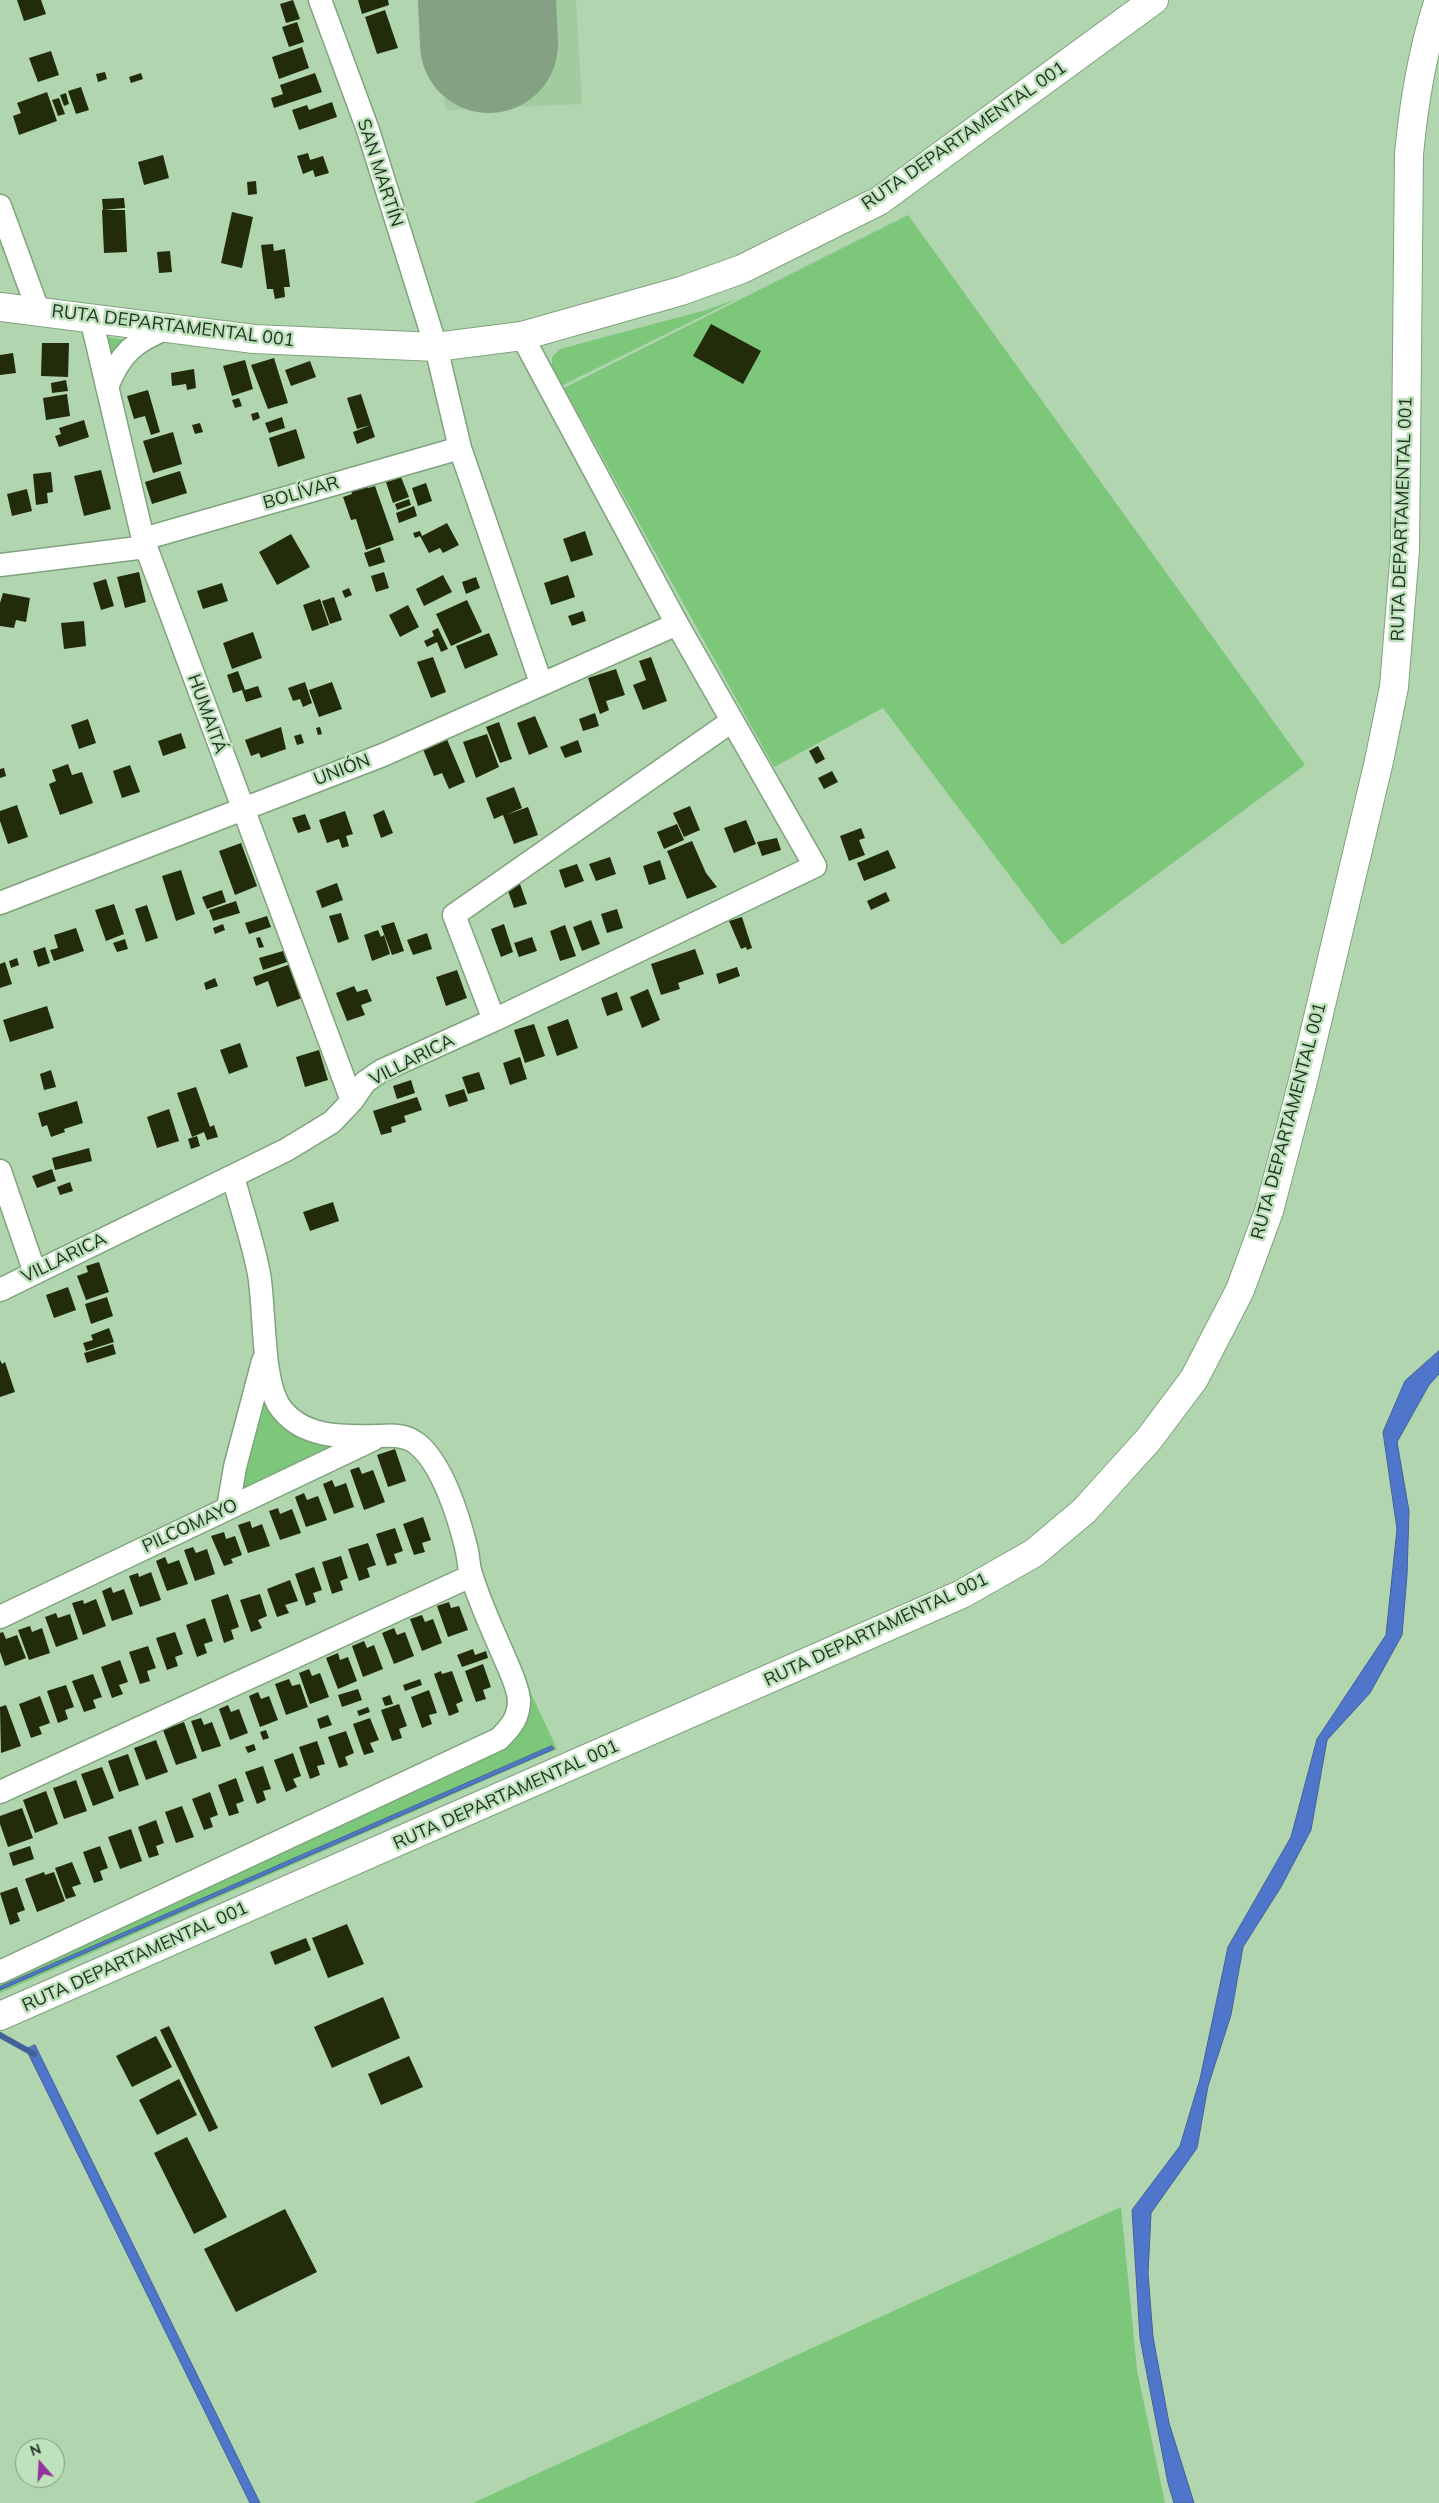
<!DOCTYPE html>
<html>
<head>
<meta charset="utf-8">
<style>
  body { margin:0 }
  #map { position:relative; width:1439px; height:2503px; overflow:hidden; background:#b1d5af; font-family:Mulish,sans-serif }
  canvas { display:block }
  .north { position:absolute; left:15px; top:2438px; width:50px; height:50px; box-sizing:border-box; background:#bee2bc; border:1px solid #809b7f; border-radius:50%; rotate:341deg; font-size:14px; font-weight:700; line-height:20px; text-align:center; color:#233123 }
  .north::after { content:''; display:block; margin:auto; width:18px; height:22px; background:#93359e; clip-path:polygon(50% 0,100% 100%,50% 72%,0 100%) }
</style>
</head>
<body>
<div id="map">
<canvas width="1439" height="2503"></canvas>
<div class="north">N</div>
</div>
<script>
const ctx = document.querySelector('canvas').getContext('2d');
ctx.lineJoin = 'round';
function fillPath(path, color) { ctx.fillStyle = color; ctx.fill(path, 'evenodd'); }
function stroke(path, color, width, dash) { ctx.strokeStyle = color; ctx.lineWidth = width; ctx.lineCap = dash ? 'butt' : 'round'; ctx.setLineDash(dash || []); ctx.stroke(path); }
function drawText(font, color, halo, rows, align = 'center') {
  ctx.font = font + ' Mulish,sans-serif'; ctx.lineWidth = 5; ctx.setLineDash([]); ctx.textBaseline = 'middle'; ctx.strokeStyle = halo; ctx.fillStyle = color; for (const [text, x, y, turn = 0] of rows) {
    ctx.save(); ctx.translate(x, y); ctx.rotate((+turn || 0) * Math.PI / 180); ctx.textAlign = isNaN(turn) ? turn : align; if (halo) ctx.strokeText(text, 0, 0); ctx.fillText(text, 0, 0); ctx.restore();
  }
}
fillPath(new Path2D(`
  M427,0h149l6,104 -135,6 -18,-73z`), '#a2cba0');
fillPath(new Path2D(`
  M908,215l397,550 -243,180 -179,-237 -109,59 -210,-379z
  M737,299l-176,87 -9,-17v-12l8,-8 146,-39z
  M106,337l20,3 -14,20z
  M263,1387c15,46 26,49 71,59l-92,43 -2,-8z
  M529,1689l28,60 -557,244v-11l499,-230c25,-15 33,-34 30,-63z
  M1121,2207l16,163 28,133h-692z`), '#7dc77b');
const water = new Path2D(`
  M1439,1351v23l-10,11 -32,57 12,69 -2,64 -5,60 -32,58 -43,47 -16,90 -30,57 -38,60 -12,68 -23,71 -11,62 -46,65 -3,60 5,64 16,86 25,80h-20l-6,-20 -28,-145 -8,-128 48,-64 20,-67 28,-132 63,-110 26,-98 69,-104 11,-106 -14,-97 22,-51z
  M552,1746l2,3 -554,241v-3z
  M35,2045l225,458h-10l-224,-454z`);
fillPath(water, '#4f76ca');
stroke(water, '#426198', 1);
stroke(new Path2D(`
  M0,2035l34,19`), '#426198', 6);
stroke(new Path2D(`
  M487,0l2,44`), '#84a283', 138);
fillPath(new Path2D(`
  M17,0h24l5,14 -22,7z
  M293,0l7,19 -14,4 -6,-19z
  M358,0h30l1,5 -27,9z
  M385,10l13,38 -21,6 -12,-37z
  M297,22l7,20 -15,5 -7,-20z
  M302,47l7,21 -30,11 -7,-22z
  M51,51l8,24 -21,7 -9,-24z
  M105,72l2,7 -9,3 -2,-8z
  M141,73l2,6 -12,4 -2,-6z
  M315,73l7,19 -48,16 -3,-10 12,-4 -3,-9z
  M81,87l8,23 -13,4 -8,-23z
  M47,92l10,29 -38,14 -6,-19 8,-3 -4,-10z
  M66,93l3,11 -5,2 -4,-11z
  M59,98l6,16 -7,2 -6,-16z
  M332,102l5,15 -38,13 -7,-20 15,-5 2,5z
  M308,153l2,7 13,-4 6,17 -14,4 -2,-7 -10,4 -6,-18z
  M163,155l6,23 -25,7 -6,-23z
  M256,181l1,13 -9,1 -1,-13z
  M124,198l1,10 -22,2 -1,-11z
  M102,210h23l2,42 -23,1z
  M232,212l21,5 -11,51 -21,-5z
  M273,244l1,7 11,-2 5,38h-6l1,10 -10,2 -2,-10h-6l-6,-44z
  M170,251l2,21 -13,1 -2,-21z
  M711,324l50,27 -18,33 -50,-28z
  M42,343h27l-1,34 -27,-1z
  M13,353l3,20 -16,2v-20z
  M274,358l14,45 -20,6 -17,-44z
  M245,360l8,29 -21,7 -9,-30z
  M310,361l6,16 -25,9 -6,-16z
  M194,369l2,19 -9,2 -1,-6 -14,2 -1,-13z
  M66,380l2,11 -16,2 -1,-10z
  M148,390l12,42 -9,3 -6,-19 -11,3 -7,-23z
  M67,394l3,22 -24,4 -3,-22z
  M361,394l10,31 -14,4 -10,-31z
  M239,398l3,8 -7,2 -3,-8z
  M258,412l2,6 -7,3 -2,-7z
  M282,417l3,11 -16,5 -4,-10z
  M84,420l5,17 -30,10 -4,-11 6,-2 -2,-6z
  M200,423l3,9 -8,2 -3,-9z
  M371,425l4,12 -18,7 -4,-12z
  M296,429l9,29 -27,9 -9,-29z
  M173,432l9,32 -29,9 -10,-32z
  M101,470l10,39 -27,7 -10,-40z
  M180,471l7,22 -35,11 -7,-22z
  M51,472l2,20 -6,1 1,10 -12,2 -3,-31z
  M401,477l8,20 -16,6 -7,-21z
  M426,483l6,18 -14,5 -6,-18z
  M367,485l1,3 7,-2 19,54 -28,10 -10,-31 -5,1 -8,-23 9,-3 -1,-4z
  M27,489l5,22 -20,5 -5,-22z
  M409,499l2,6 -14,5 -2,-6z
  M414,506l3,10 -18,7 -3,-10z
  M447,523l12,22 -16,8 -3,-5 -11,5 -9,-17 -5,2 -2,-5 7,-2 2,5z
  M585,531l8,24 -22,7 -8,-23z
  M291,534l19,33 -33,18 -18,-33z
  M380,547l5,15 -16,5 -5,-14z
  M139,572l7,30 -21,6 -8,-31z
  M384,572l5,16 -13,4 -5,-16z
  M443,575l9,17 -28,14 -8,-17z
  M568,575l7,22 -24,8 -7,-22z
  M476,577l4,11 -14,6 -4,-12z
  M106,579l8,27 -13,4 -8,-27z
  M222,583l6,18 -25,8 -6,-18z
  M349,588l3,7 -7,3 -3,-7z
  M3,593l27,5 -4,24 -10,-2 -2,8 -14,-2v-23z
  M334,597l8,23 -12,4 -8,-23z
  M320,599l9,26 -17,6 -9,-26z
  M467,600l15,32 -31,14 -15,-32z
  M408,605l11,22 -19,10 -11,-22z
  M583,611l3,10 -14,5 -4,-10z
  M84,621l2,25 -22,3 -3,-26z
  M438,628l10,21 -7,3 -4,-10 -10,5 -3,-6 10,-5 -2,-5z
  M253,632l9,26 -30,11 -9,-26z
  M489,633l9,22 -33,14 -9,-23z
  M433,657l13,35 -15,6 -14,-36z
  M651,657l16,44 -24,9 -10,-25 13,-5 -7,-19z
  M616,669l9,26 -19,6 3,9 -9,4 -12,-36z
  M238,671l7,19 13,-4 4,11 -16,5 -4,-12 -9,3 -6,-18z
  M305,682l7,21 -9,4 -3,-8 -7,2 -5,-13z
  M332,682l10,27 -23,8 -10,-27z
  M595,713l4,13 -16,5 -4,-12z
  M535,716l13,31 -19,8 -12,-32z
  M88,719l8,24 -17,6 -8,-24z
  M499,722l13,37 -12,4 -14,-36z
  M281,727l5,22 -25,9 -2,-5 -8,3 -6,-16z
  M320,727l2,7 -4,1 -2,-7z
  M181,733l5,15 -23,8 -5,-15z
  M301,734l3,9 -7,2 -3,-9z
  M487,734l12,33 -23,11 -13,-36z
  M446,737l19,45 -16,7 -7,-16 -8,3 -12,-29z
  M578,740l4,12 -17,6 -5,-11z
  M818,746l7,13 -9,5 -7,-13z
  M68,764l4,11 10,-3 11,31 -33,12 -11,-31 7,-3 -4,-11z
  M130,765l10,27 -18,6 -9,-27z
  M4,768l2,8 -6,2v-9z
  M832,771l6,11 -14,7 -6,-11z
  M514,787l8,21 -16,7 22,-8 10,28 -24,9 -11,-29 -9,4 -8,-21z
  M17,805l11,32 -20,7 -8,-23v-10z
  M690,806l10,24 -16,7 -11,-24z
  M384,810l9,23 -12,5 -8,-23z
  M345,811l8,23 -7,2 3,10 -7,2 -3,-9 -12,4 -8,-23z
  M305,814l6,15 -13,4 -6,-15z
  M746,820l10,24 -22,9 -10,-25z
  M677,824l7,16 -20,9 -7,-17z
  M861,828l4,10 -6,2 6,15 -16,6 -9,-25z
  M777,838l4,12 -19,6 -5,-14z
  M692,841l14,32 11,14 -30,12 -20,-48z
  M241,843l16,43 -22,9 -16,-44z
  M888,850l8,18 -32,13 -7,-18z
  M610,857l6,17 -20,7 -7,-17z
  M660,860l6,19 -17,6 -6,-19z
  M577,864l7,17 -19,7 -6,-18z
  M181,870l14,44 -19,7 -14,-45z
  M337,883l6,17 -21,8 -6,-17z
  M520,884l7,20 -13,4 -7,-20z
  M222,890l4,12 -19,7 -5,-12z
  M886,892l4,9 -19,9 -4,-9z
  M236,901l4,12 -27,8 -4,-11z
  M114,904l10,30 -18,7 -11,-31z
  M147,905l11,33 -12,4 -11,-33z
  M617,909l6,19 -16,5 -6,-19z
  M341,913l8,26 -11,4 -9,-27z
  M267,916l4,11 -22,7 -4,-11z
  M742,917l10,31 -5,2 -1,-3 -5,2 -12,-28z
  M591,920l9,24 -18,7 -9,-24z
  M394,922l10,29 -12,4 -11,-29z
  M223,924l2,6 -10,4 -2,-6z
  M504,924l9,28 -12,5 -10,-28z
  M565,925l11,31 -16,5 -10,-30z
  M76,928l8,23 -30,10 -4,-11 8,-2 -4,-13z
  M378,930l3,7 3,-2 6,19 -18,7 -8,-26z
  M427,933l5,16 -19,6 -6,-15z
  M260,937l4,10 -5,1 -3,-10z
  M532,937l5,14 -18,6 -5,-14z
  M125,939l3,10 -11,3 -4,-9z
  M45,947l5,16 -12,4 -5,-16z
  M695,949l9,25 -26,9 2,6 -19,6 -10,-31z
  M283,951l4,11 -24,8 -4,-12z
  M17,958l2,7 -8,3 -2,-7z
  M5,962l7,22 -12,4v-24z
  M291,964l11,34 -25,9 -9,-26 -12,5 -3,-9z
  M737,967l3,9 -21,8 -3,-10z
  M457,970l10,28 -21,8 -10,-29z
  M215,978l3,8 -12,4 -2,-7z
  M354,986l3,6 10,-3 5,12 -11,4 4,10 -18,6 -11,-28z
  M648,989l12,31 -18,8 -12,-31z
  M617,992l6,18 -16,6 -6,-18z
  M47,1006l7,22 -44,14 -7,-22z
  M568,1019l10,29 -21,8 -10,-29z
  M534,1024l11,32 -20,7 -11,-33z
  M240,1043l8,24 -19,7 -9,-24z
  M319,1050l9,30 -23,7 -9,-30z
  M520,1057l7,22 -17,6 -7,-22z
  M51,1070l5,17 -12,3 -4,-16z
  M479,1072l6,17 -17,5 -6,-17z
  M411,1080l4,13 -18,6 -4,-13z
  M196,1087l14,40 4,-2 4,12 -11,3 -3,-8 -12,5 -15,-44z
  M464,1089l4,12 -19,6 -4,-12z
  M417,1097l5,13 -18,6 2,6 -15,5 1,5 -11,3 -8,-24z
  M77,1101l6,22 -19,6 1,3 -14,5 -4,-12 -5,2 -4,-14z
  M169,1109l10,32 -22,7 -10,-31z
  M197,1136l3,10 -9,3 -3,-10z
  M89,1148l3,13 -37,9 -3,-12z
  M52,1169l4,12 -19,7 -5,-12z
  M70,1182l3,9 -13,4 -3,-8z
  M333,1202l6,19 -29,10 -7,-19z
  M99,1262l10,30 -23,8 -9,-24 11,-4 -2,-6z
  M68,1287l8,23 -22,8 -8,-23z
  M107,1297l6,19 -22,8 -6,-20z
  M109,1328l5,14 -28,9 -3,-8 10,-3 -2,-5z
  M113,1344l3,10 -29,9 -3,-10z
  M0,1360l2,4 3,-2 10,30 -15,5z
  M395,1449l11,32 -18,6 -11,-32z
  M359,1467l3,7 11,-4 12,32 -21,8 -14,-40z
  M332,1480l3,7 11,-4 8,24 -20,7 -11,-30z
  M304,1493l3,7 11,-4 9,24 -21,7 -11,-30z
  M278,1508l2,6 12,-5 9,24 -21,7 -11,-29z
  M423,1517l8,23 -9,3 3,9 -11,3 -11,-31z
  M250,1521l2,7 10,-4 8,22 -22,7 -10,-28z
  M395,1528l8,23 -9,3 3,9 -10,3 -11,-32z
  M224,1532l2,7 9,-3 7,19 -11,4 2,4 -9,3 -13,-30z
  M368,1543l8,22 -9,3 3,9 -11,4 -11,-32z
  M193,1547l3,6 11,-4 8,25 -20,7 -11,-31z
  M341,1556l7,22 -8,3 3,9 -11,4 -10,-32z
  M165,1557l3,7 11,-4 9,24 -21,7 -11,-30z
  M314,1567l8,23 -9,3 3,9 -10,4 -11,-32z
  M151,1572l10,28 -21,7 -11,-31 9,-3 1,4z
  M290,1580l8,21 -13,4 4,8 -12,4 -10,-28z
  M111,1587l2,6 11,-4 9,25 -21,7 -10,-30z
  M228,1594l11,33 -8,3 3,9 -10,4 -13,-43z
  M260,1594l7,22 -9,4 4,8 -11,4 -11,-32z
  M96,1599l10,27 -23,9 -11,-32 11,-3 1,4z
  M449,1602l2,6 8,-2 9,24 -20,7 -11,-31z
  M56,1613l2,5 12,-4 8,25 -22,8 -11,-30z
  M422,1615l3,7 8,-3 9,24 -20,8 -12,-32z
  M205,1618l8,23 -9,3 3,9 -10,4 -11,-32z
  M30,1626l2,6 10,-4 8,25 -21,7 -11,-30z
  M394,1628l3,7 8,-3 9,24 -20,8 -12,-31z
  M3,1632l3,7 11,-4 9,23 -21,8 -5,-14v-19z
  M175,1632l8,22 -8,3 3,9 -11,4 -11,-32z
  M364,1641l3,7 7,-3 9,24 -20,8 -11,-31z
  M148,1646l8,22 -9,3 3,10 -10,3 -11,-32z
  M473,1649l2,6 11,-4 2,7 -26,9 -5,-12z
  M338,1653l2,7 8,-3 9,24 -19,8 -12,-31z
  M120,1660l8,22 -9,3 4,9 -11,4 -11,-31z
  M483,1664l8,23 -8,3 3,9 -10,3 -11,-31z
  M309,1669l3,7 8,-3 9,24 -19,7 -11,-31z
  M441,1671l1,3 10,-3 11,30 -7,3 3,8 -10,4 -15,-42z
  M93,1674l9,23 -9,3 3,8 -12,4 -12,-31z
  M289,1679l3,7 8,-2 8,23 -22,8 -11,-31z
  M420,1679l2,6 -17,6 -2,-6z
  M66,1685l8,22 -9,3 3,9 -10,4 -11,-32z
  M358,1689l4,11 -20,7 -4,-12z
  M429,1690l8,23 -8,2 3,9 -10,4 -11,-31z
  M258,1692l3,7 8,-3 9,24 -18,7 -11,-31z
  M390,1695l3,9 -8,2 -3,-8z
  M40,1696l10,27 -11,4 3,7 -11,4 -12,-34z
  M399,1704l8,22 -8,3 3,9 -10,3 -11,-31z
  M6,1705l15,41 -20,7 -1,-46z
  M228,1705l3,7 8,-3 9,24 -18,7 -11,-31z
  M368,1707l2,5 -11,4 -2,-5z
  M328,1715l4,10 -12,4 -3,-10z
  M201,1718l3,7 8,-3 9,24 -19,6 -11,-31z
  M370,1718l9,22 -9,3 4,9 -10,3 -11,-31z
  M184,1722l13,36 -21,7 -13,-35z
  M266,1730l3,8 -6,2 -3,-8z
  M346,1731l8,22 -9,4 3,8 -9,3 -11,-31z
  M156,1740l12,32 -22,8 -12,-32z
  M317,1741l8,23 -8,2 3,9 -10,4 -11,-32z
  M254,1744l2,6 -8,3 -3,-6z
  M293,1753l8,23 -8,3 4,8 -11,5 -12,-32z
  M128,1754l11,31 -20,7 -11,-31z
  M263,1766l8,23 -8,2 3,9 -9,4 -12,-32z
  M102,1767l12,31 -21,8 -12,-32z
  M236,1778l8,23 -8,3 3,9 -10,3 -11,-31z
  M76,1780l11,31 -23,8 -11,-31z
  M46,1791l12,33 -23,9 -12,-33z
  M210,1792l8,23 -8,3 3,9 -9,3 -12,-31z
  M182,1806l12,31 -18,6 -11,-31z
  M22,1808l11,30 -25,9 -8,-23v-8z
  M156,1820l8,23 -8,3 3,9 -10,3 -11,-31z
  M131,1829l11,32 -22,8 -12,-32z
  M30,1846l4,13 -21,7 -4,-13z
  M100,1846l8,22 -8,3 3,9 -9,3 -11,-31z
  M72,1862l9,22 -9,3 4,9 -10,3 -11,-31z
  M44,1872l1,3 9,-3 11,29 -28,11 -12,-33z
  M17,1887l8,23 -8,3 3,8 -10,4 -10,-32z
  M347,1924l17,40 -36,14 -16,-40z
  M306,1938l5,12 -36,15 -5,-13z
  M383,1997l17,41 -68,30 -18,-41z
  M169,2026l49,102 -9,4 -49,-102z
  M156,2036l16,31 -40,20 -16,-31z
  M409,2056l14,31 -42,18 -13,-31z
  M179,2079l18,36 -40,20 -18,-35z
  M187,2137l40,80 -33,17 -40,-81z
  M285,2209l32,63 -81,40 -32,-63z`), '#222c0b');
const minor = new Path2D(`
  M320,0l48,130 68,217 24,101 81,235
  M0,206l38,104
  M91,318l52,221 209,562
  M107,387c13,-33 27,-46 61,-59
  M143,539l317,-91
  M0,565l146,-18
  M0,903l383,-148 294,-131
  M494,1020l-40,-105 278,-194
  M0,1171l35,102
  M0,1290l286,-140 46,-28 20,-21 13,-19 16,-11 113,-51 321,-154 -138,-242 -155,-288
  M228,1508l7,-41 28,-106
  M0,1617l374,-178
  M0,1792l471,-216
  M0,1972l499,-233c12,-12 20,-21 20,-39 -1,-13 -8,-27 -13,-39 -12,-28 -25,-55 -34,-84 -4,-9 -3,-20 -6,-30 -7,-29 -24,-85 -50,-104 -10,-8 -23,-8 -36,-7 -36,1 -80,3 -102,-32 -16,-28 -13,-95 -19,-130 -6,-33 -18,-66 -26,-98`);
const tertiary = new Path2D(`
  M0,307l254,32 182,8 86,-11 159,-45 61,-22 137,-68 275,-201
  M0,2016l962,-422 72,-41 50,-42 65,-72 45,-60 46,-89 29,-79 33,-126 77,-324 15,-74 11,-137 4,-396c5,-53 13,-103 30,-154`);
stroke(minor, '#80a37f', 25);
stroke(tertiary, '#80a37f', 30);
stroke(minor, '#fff', 22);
stroke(tertiary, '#fff', 28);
drawText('18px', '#233123', '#bee2bc', [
  ["RUTA DEPARTAMENTAL 001",964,136,-35],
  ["SAN MARTÍN",380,173,72],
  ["RUTA DEPARTAMENTAL 001",173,326,7],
  ["BOLÍVAR",301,493,-16],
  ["RUTA DEPARTAMENTAL 001",1402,519,-88],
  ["HUMAITÁ",207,714,70],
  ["UNIÓN",342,770,-21],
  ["VILLARICA",412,1060,-27],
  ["RUTA DEPARTAMENTAL 001",1289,1121,-75],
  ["VILLARICA",64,1258,-26],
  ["PILCOMAYO",190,1526,-25],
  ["RUTA DEPARTAMENTAL 001",876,1630,-25],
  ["RUTA DEPARTAMENTAL 001",506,1795,-24],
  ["RUTA DEPARTAMENTAL 001",135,1957,-24]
]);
</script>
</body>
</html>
